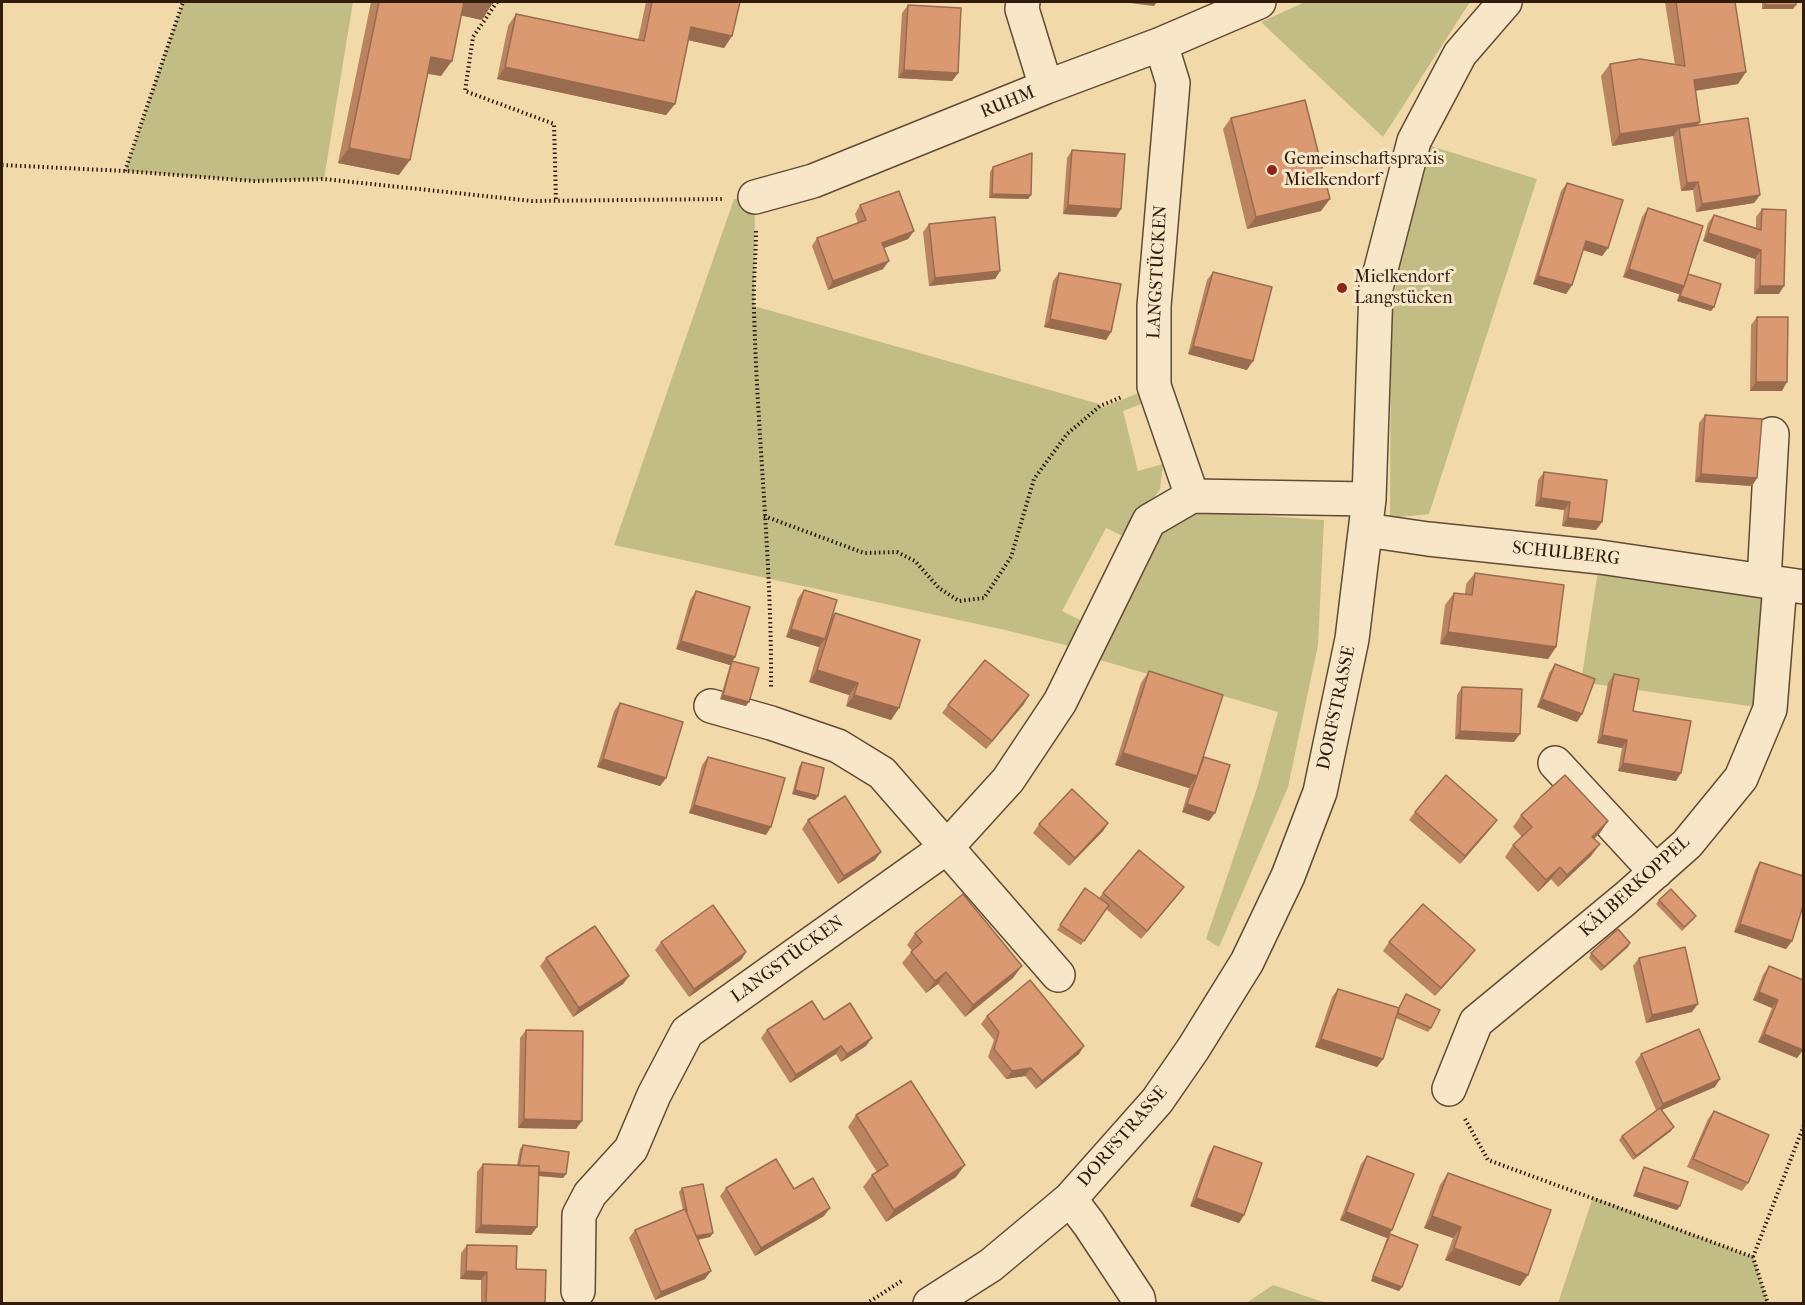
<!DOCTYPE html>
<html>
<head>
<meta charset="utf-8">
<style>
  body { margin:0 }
  #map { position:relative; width:1805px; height:1305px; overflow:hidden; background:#f2d9aa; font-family:"IM FELL French Canon",serif }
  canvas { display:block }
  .frame { position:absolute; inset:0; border:3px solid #311b0d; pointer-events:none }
</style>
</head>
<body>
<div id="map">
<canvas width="1805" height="1305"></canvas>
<div class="frame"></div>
</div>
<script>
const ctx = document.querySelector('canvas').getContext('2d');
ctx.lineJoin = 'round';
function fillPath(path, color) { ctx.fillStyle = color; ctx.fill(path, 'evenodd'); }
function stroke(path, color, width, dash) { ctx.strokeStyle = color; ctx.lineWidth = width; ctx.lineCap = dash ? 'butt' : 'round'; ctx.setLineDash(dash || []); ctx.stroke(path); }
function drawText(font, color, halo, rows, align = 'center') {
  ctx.font = font + ' "IM FELL French Canon",serif'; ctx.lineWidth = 6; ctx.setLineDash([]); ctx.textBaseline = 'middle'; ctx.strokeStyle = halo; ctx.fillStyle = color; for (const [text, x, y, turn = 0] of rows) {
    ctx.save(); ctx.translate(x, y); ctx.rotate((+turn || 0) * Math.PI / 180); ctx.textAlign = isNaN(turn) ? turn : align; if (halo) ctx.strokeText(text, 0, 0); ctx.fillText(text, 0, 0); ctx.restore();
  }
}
fillPath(new Path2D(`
  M183,2h170l-29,177 -70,2 -129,-10z
  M1305,2h165l-87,135 -122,-115z
  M1428,145l109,34 -108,335 -39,4 1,-206 9,-49z
  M755,197l-1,109 345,98 3,4 39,-16 5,10 -23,9 15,60 25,-7 -3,25 -33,49 -21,-10 -44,83 22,11 -11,25 -68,-17 -391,-85 120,-346z
  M1194,511l130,9 -6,125 -30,142 -69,160 -13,-8 51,-151 21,-76 -178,-52 12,-32 46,-96z
  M1600,557l164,24 6,128 -189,-27z
  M1593,1197l160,60 15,46h-210z
  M1273,1285l53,18h-80z`), '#c2bd84');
const minor = new Path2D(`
  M1023,2l-1,7 24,78
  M1161,44l12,39 -19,223v80l38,110
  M755,197l58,-16 233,-94 115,-43 98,-42
  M1366,530l62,9 172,18 204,30
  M1764,581l8,-147
  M711,706l60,17 67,23 44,27 176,202
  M1555,763l101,109
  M1449,1089l27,-67 149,-123 62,-55 54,-66 29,-69 10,-125
  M1070,1199l19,25 49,74 1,6
  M578,1291l1,-76 11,-21 41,-45 23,-54 33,-63 260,-185 61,-67 52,-78 89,-181 43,-25 177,3
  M930,1304l61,-39 79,-66 87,-98 36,-52 54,-87 41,-86 32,-84 32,-153 17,-140 7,-211 38,-147 46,-87 45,-52`);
stroke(minor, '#614a34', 36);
stroke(new Path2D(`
  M497,2l-24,35 -8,54 89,33 2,77
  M2,165l123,6 129,10 70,-2 208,22 190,-2
  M125,171l58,-169
  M756,231c0,26 -3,52 -2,78 3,126 18,252 17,379
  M764,516l100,37 33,-1 18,9 24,27 20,13 25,-3 27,-41 23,-78 33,-45 33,-28 22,-9
  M1465,1119l23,41 265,97 15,47
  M1753,1257l51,-132
  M866,1304l37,-24`), '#311b0d', 4, [1.5, 3]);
stroke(minor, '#f7e6c8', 33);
fillPath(new Path2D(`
  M371,2h122l-1,2 -10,16 -21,-5 -20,61 -13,-2 -29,101 -61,-12z
  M646,2h94l-8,34 -8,12 -36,-8 -13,64 -9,11 -169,-36 11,-53 8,-12 122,26z
  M1665,2h70l3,82 -43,7 5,31 -3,4 63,69 -6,8 -58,9 -3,-22 -12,1 -8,-55 -61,10 -11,-70 9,-12 65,1z
  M1762,2h34l-3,7h-31z
  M908,5l50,68 -6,8 -54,-3 4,-65z
  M1231,118l90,93 -74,18 -24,-100z
  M1072,150l49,59 -5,8 -53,-3 4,-56z
  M993,167l38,28 -3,4 -39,-1 1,-26z
  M1567,183l41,65 -6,8 -19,-6 -11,35 -6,9 -33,-10 28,-93z
  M860,205l54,26 -6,8 -24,9 -1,21 -55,21 -16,-44 5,-8 41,-15 -3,-9z
  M1648,208l40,66 26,33 -3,4 -34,-10 2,-7 -56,-17 19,-60z
  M1762,209l17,85h-25l1,-35 -52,-18 5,-18 6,-8 42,13v-11z
  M929,224l71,47 -5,8 -66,7 -6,-54z
  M1213,272l34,98 -59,-16 19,-74z
  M1059,273l52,59 -5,8 -62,-13 9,-46z
  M1757,317l25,74h-32l1,-66z
  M1705,415l52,63 -5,8 -57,-4 4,-59z
  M1544,472l58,50 -6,8 -34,-4 2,-16 -29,-4 3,-26z
  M1475,573l81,74 -8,12 -108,-15 5,-39 9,-12 11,1 1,-10z
  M804,590l28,27 3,-4 64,95 -8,12 -45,-14 3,-11 -40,-13 10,-35 -33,-10 12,-39z
  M696,591l39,66 -3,4 14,45 -26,-7 10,-34 -54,-16 14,-49z
  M1555,664l27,50 -5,8 -40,-15 12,-34z
  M1149,671l55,86 5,64 -27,-9 7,-24 -74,-23 26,-82z
  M1614,674l19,37 43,70 -58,-10 4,-23 -25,-5 11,-60z
  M1462,687l52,55 -59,-3 2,-44z
  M620,703l46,75 -6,8 -63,-19 17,-56z
  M1024,704l-38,45 -44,-36 6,-8z
  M708,757l58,78 -77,-22 13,-48z
  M802,762l16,34 -3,4 -23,-6 7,-27z
  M1415,812l76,16 -31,36 -51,-44z
  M1521,815l87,6 -8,12 -6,6 -3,17 -33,31 -7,-8 -13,13 -33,-35 8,-12 9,-8 -9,-10z
  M808,820l67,40 -37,24 -36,-55z
  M1108,823l-5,8 -34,35 -36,-33 6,-9z
  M1760,862l32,79 -6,8 -52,-17 21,-62z
  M1085,888l14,10 4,-5 75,2 -37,44 -35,-30 -25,36 -24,-15z
  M1659,900l37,16 -3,4 -11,11 -26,-27z
  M915,933l98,45 -48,39 -27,-33 -12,9 -24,-30 10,-12 -5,-6z
  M661,942l85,10 -5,8 -52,37 -34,-47z
  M1389,942l80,16 -34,38 -52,-45z
  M1628,947l-27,24 -12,-13 2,-5z
  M546,958l83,18 -6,8 -50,33 -33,-51z
  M1639,958l53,54 -46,11 -13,-57z
  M1769,966l34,84 -6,8 -39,-16 14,-34 -19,-8 10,-25z
  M1338,989l60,19 8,-14 25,34 -3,4 -32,-14 -13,41 -6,8 -62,-20 17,-50z
  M987,1016l92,38 -43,35 -11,-13 -19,3 -18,-22 6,-17 -13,-16z
  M824,1020l42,26 -25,16 -5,-8 -46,29 -29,-45 6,-8z
  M526,1030l50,99 -58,-1 2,-90z
  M1641,1054l74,33 -54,23 10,21 -38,29 -14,-20 3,-4 34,-26 -21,-48z
  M1714,1111l34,72 -6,8 -55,-24 21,-48z
  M856,1115l100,62 -70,45 -23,-35 9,-12 5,-3 -29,-45z
  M523,1145l43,29 -3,4 -24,-2 -2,51 -6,8 -56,-2 2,-61 6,-8 34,1 3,-16z
  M1214,1146l30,69 -5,8 -49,-17 19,-52z
  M1367,1156l23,78 12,53 -3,4 -28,-10 16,-43 -47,-18 21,-56z
  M1644,1167l36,39 -3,4 -44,-14 9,-25z
  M1448,1173l72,113 -75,-26 8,-22 -29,-10 16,-43z
  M682,1188l31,45 -3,4 -12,3 7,39 -50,21 -26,-62 6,-8 48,-20 -4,-18z
  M726,1188l68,1 30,27 -69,40 -35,-60z
  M467,1245l49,24 29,35h-64v-24l-21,-1 1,-26z`), '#bb8461');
fillPath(new Path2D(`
  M463,2h16l13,2 -10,16 -28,-6z
  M1122,2h35l-3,4z
  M1765,5h31l-3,4h-31z
  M691,27l41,9 -8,12 -41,-9z
  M431,57l21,4 -11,15 -21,-4z
  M505,67l170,37 -9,11 -169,-36z
  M904,70l54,3 -6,8 -54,-3z
  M1746,72l-8,12 -53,8 9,-12z
  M1700,122l-9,12 -12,-6 -6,8 -61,10 8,-12z
  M349,148l61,12 -11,15 -61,-12z
  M1698,182l-5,8 -12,1 6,-8z
  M992,194l39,1 -3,4 -39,-1z
  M1760,195l-6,8 -58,9 6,-8z
  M1330,199l-9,12 -74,18 9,-12z
  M1068,205l53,4 -5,8 -53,-3z
  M914,231l-6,8 -32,12 6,-8z
  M1708,233l53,17 -6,9 -52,-18z
  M1586,241l22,7 -6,8 -22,-7z
  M889,261l-6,8 -55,21 5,-9z
  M1629,269l55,17 -5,8 -56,-17z
  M1000,271l-5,8 -66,7 6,-8z
  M1538,276l34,9 -6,9 -33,-10z
  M1760,286h24l-5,8h-25z
  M1680,296l34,11 -3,4 -34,-10z
  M1050,319l61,13 -5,8 -62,-13z
  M1193,346l60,15 -6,9 -59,-16z
  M1756,382h31l-5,9h-32z
  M1701,474l56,4 -5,8 -57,-4z
  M1541,498l29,4 -6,8 -29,-4z
  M1568,518l34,4 -6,8 -34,-4z
  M791,629l34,10 -6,8 -33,-10z
  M1448,632l108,15 -8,12 -108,-15z
  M681,641l54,16 -5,8 -54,-16z
  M817,670l41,13 -9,12 -40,-13z
  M723,695l26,7 -3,4 -26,-7z
  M854,695l45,13 -8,12 -45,-14z
  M1029,695l-5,9 -38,45 6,-8z
  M1542,699l40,15 -5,8 -40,-15z
  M1460,731l60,3 -6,8 -59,-3z
  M1602,735l25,5 -5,8 -25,-5z
  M1123,753l74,23 -8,12 -74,-23z
  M603,759l63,19 -6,8 -63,-19z
  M1623,763l58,10 -5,8 -58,-10z
  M795,790l23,6 -3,4 -23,-6z
  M1187,804l28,9 -6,8 -27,-9z
  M694,805l77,22 -5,8 -77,-22z
  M1497,820l-6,8 -31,36 5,-8z
  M1608,821l-8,12 -16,15 8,-11z
  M1108,823l-5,8 -34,35 6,-8z
  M1600,844l-9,12 -33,31 9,-12z
  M881,852l-6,8 -37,24 6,-8z
  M1560,867l-9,12 -13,13 8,-12z
  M1184,887l-6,8 -37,44 6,-8z
  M1740,924l52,17 -6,8 -52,-17z
  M1630,943l-2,4 -27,24 3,-4z
  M1475,950l-6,8 -34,38 6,-8z
  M746,952l-5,8 -52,37 5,-8z
  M1022,966l-9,12 -48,39 8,-12z
  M946,972l-8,12 -12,9 9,-12z
  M629,976l-6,8 -50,33 6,-9z
  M1759,992l19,8 -6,8 -19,-8z
  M1698,1004l-6,8 -46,11 6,-8z
  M1764,1034l39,16 -6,8 -39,-16z
  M872,1038l-6,8 -25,16 6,-8z
  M1321,1039l62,20 -6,8 -62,-20z
  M841,1046l-5,8 -46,29 6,-8z
  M1084,1046l-5,8 -43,35 6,-8z
  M1031,1068l-6,8 -19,3 6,-8z
  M1720,1079l-5,8 -58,25 6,-8z
  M524,1119l58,2 -6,8 -58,-1z
  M1674,1127l-3,4 -38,29 3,-4z
  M965,1165l-9,12 -70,45 8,-12z
  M519,1170l47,4 -3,4 -47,-4z
  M1636,1192l44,14 -3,4 -44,-14z
  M1196,1198l48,17 -5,8 -49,-17z
  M830,1208l-6,8 -69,40 6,-8z
  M1346,1212l46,18 -5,8 -47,-18z
  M1432,1216l29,11 -8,11 -29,-10z
  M481,1225l56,2 -6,8 -56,-2z
  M713,1233l-3,4 -21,4 3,-4z
  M1454,1248l74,27 -8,11 -75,-26z
  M466,1271l21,1 -6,8 -21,-1z
  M711,1271l-6,8 -50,21 6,-8z
  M1373,1276l29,11 -3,4 -28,-10z`), '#996b4f');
const building = new Path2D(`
  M379,2h85l-12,59 -21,-4 -21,103 -61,-12z
  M479,2h14l-1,2z
  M652,2h88l-8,34 -41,-9 -16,77 -170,-37 11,-53 128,27z
  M1676,2h59l11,70 -52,8 6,42 -80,12 -10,-70 30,-5 45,7z
  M1765,2h31v3h-31z
  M908,5l53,3 -3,65 -54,-3z
  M1305,100l25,99 -74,18 -25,-99z
  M1748,118l12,77 -58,9 -4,-22 -11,1 -8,-55z
  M1072,150l53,4 -4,55 -53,-4z
  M1032,153l-1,42 -39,-1 1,-27z
  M1567,183l56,17 -15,48 -22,-7 -14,44 -34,-9z
  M899,191l15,40 -32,12 7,18 -56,20 -16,-43 49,-18 -6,-15z
  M1648,208l55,18 -19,60 -55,-17z
  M1762,209l24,1 -2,76h-24l1,-36 -53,-17 6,-18 47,15z
  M995,217l5,54 -65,7 -6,-54z
  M1213,272l59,15 -19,74 -60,-15z
  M1059,273l62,11 -10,48 -61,-13z
  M1688,274l33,10 -7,23 -34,-11 2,-6 2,-4z
  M1757,317h31l-1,65h-31z
  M1705,415l57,4 -5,59 -56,-4z
  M1544,472l63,8 -5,42 -34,-4 2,-16 -29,-4z
  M1475,573l89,12 -8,62 -108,-15 6,-39 18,2z
  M804,590l33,10 -12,39 -34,-10z
  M696,591l54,16 -15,50 -54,-16z
  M835,613l85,27 -21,68 -45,-13 4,-12 -41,-13z
  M985,660l44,35 -37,46 -44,-36z
  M732,661l27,7 -10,34 -26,-7z
  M1555,664l40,15 -13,35 -40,-15z
  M1149,671l74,24 -26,81 -74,-23z
  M1614,674l25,5 -6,32 58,10 -10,52 -58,-10 4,-23 -25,-5z
  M1462,687l60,2 -2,45 -60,-3z
  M620,703l63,19 -17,56 -63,-19z
  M708,757l77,21 -14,49 -77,-22z
  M1204,757l26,8 -15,48 -28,-9z
  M802,762l22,6 -6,28 -23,-6z
  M1446,775l51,45 -32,36 -50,-44z
  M1565,775l43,46 -16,16 8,7 -33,31 -7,-8 -14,13 -33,-35 19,-18 -11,-12z
  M1072,789l36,34 -33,35 -36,-34z
  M845,796l36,56 -37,24 -36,-56z
  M1139,850l45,37 -37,44 -44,-38z
  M1760,862l43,14v30l-11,35 -52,-17z
  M1085,888l24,17 -25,36 -24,-16z
  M1671,889l25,27 -12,11 -25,-27z
  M963,894l59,72 -49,39 -27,-33 -11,9 -24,-29 11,-10 -7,-9z
  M1423,904l52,46 -34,38 -52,-46z
  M713,905l33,47 -52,37 -33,-47z
  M595,926l34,50 -50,32 -33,-50z
  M1618,929l12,14 -26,24 -13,-14z
  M1685,947l13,57 -46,11 -13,-57z
  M1769,966l34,14v70l-39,-16 14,-34 -19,-8z
  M1030,980l54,66 -42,35 -11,-13 -19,3 -18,-22 5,-17 -12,-16z
  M1338,989l61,19 -16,51 -62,-20z
  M1406,994l34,16 -9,18 -33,-15 1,-5z
  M812,1001l12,19 26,-17 22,35 -25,16 -6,-8 -45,29 -29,-45z
  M1699,1029l21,50 -57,25 -22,-50z
  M526,1030l57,1 -1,90 -58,-2z
  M911,1081l54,84 -71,45 -22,-35 16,-10 -32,-50z
  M1660,1108l14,19 -38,29 -14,-20z
  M1714,1111l55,24 -21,48 -55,-24z
  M523,1145l46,7 -3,22 -27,-2v-6h-20z
  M1214,1146l48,17 -18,52 -48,-17z
  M1367,1156l47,18 -22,56 -46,-18z
  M776,1159l18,30 19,-11 17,30 -69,40 -35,-60z
  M483,1164l56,2 -2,61 -56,-2z
  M1644,1167l44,15 -8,24 -44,-14z
  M1448,1173l103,37 -23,65 -74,-27 7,-21 -29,-11z
  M703,1184l10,49 -17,3 -10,-25h1l-5,-23z
  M685,1209l26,62 -50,21 -26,-62z
  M1390,1234l28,11 -16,42 -29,-11z
  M467,1245l50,1 -1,23 30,1 -1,34h-59l1,-32 -21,-1z`);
fillPath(building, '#da9971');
stroke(building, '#996b4f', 1.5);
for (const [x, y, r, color] of [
  [1272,170,6,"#8f2418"],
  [1342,288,6,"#8f2418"]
]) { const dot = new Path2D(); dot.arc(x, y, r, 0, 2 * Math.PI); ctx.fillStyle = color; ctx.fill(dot); stroke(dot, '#f7e6c8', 2); }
drawText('18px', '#311b0d', '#f7e6c8', [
  ["RUHM",1008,103,-22],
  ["LANGSTÜCKEN",1158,272,-87],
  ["SCHULBERG",1566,554,6],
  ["DORFSTRASSE",1337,708,-78],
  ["KÄLBERKOPPEL",1635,887,-42],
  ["LANGSTÜCKEN",788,960,-36],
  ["DORFSTRASSE",1123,1137,-49]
]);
drawText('18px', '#311b0d', '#f7e6c8', [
  ["Gemeinschaftspraxis",1284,160],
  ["Mielkendorf",1284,181],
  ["Mielkendorf",1354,278],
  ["Langstücken",1354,299]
], 'left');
</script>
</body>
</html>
